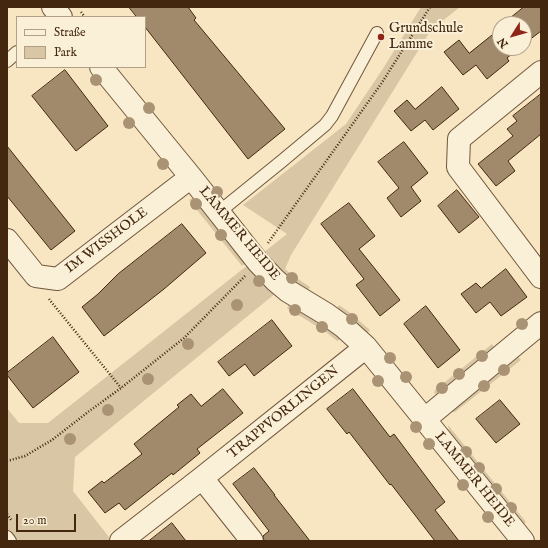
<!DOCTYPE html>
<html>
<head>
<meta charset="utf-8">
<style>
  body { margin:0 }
  #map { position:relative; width:548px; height:548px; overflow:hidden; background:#f8e6c2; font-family:"IM FELL English",serif }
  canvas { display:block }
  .frame { position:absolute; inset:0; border:8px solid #43270f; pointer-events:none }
  .legend { position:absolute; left:16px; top:16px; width:130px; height:52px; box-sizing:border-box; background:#faefd7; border:1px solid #b19f87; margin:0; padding:5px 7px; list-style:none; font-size:12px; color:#43270f }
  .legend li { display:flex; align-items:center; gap:8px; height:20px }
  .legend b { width:20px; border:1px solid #b19f87 }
  .north { position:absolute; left:492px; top:16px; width:40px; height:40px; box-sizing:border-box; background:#faefd7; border:1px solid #b19f87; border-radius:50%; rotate:233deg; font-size:11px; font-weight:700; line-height:16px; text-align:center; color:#43270f }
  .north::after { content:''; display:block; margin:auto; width:14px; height:18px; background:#8f2418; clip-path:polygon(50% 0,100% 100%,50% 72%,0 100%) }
  .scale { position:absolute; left:16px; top:514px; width:60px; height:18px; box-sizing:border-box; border:2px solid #43270f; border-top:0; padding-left:5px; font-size:12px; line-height:14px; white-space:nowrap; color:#43270f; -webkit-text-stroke:3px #faefd7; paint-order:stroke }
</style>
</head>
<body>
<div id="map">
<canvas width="548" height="548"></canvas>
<div class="frame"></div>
<ul class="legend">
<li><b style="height:5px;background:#faefd7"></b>Straße</li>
<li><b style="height:11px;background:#d9c6a4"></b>Park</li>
</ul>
<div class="north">N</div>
<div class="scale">20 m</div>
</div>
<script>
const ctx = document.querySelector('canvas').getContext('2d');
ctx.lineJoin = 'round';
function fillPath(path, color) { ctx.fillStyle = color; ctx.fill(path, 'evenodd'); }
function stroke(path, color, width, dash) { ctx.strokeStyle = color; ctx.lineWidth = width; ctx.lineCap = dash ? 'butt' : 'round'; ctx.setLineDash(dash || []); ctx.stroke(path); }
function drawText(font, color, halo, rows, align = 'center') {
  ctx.font = font + ' "IM FELL English",serif'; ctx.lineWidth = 4; ctx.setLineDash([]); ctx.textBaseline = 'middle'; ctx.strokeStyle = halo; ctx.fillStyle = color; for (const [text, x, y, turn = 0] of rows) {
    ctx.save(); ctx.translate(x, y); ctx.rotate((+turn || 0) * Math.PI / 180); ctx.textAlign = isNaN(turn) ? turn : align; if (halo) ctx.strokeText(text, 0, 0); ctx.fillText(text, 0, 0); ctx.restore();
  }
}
fillPath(new Path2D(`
  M421,7h39l-29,23 -140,225 -6,14 10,8 15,10 -3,5 -31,1 -201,164 -2,34 39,50h-105v-133l12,15h29l239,-189 -44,-29 103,-81 38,-57z
  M194,197l54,65 -6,4 -53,-66z
  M290,303l29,18 23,17 -5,3 -11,-9 -39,-24z
  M339,305l10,7 21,18 -4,5 -30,-25z
  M492,344l3,5 -54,43 -5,2 -2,-1 1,-3z
  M517,355l4,5 -66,52h-3v-2z
  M448,425l78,97 -4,4 -73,-94z`), '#d9c6a4');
const building = new Path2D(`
  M129,7h59l8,11 -2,2 91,109 -37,30 -103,-132v-10h-8z
  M524,7h17v24l-17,13v-20h-21z
  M500,29v19h19l-12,10 2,3 -22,18 -11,-14 -13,10 -19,-23 15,-12 10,13z
  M65,70l43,56 -32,25 -44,-55z
  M442,87l17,22 -26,21 -8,-10 -14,11 -17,-20 13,-11 8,9z
  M541,94v40l-33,27 7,10 -19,15 -18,-22 35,-28 -6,-7 10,-8 -4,-5z
  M404,142l24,31 -17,14 10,14 -20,16 -14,-19 12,-10 -21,-26z
  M7,146l68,85 -24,19 -44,-54z
  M457,190l22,27 -20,16 -21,-27z
  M349,203l26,33 -16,13 41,51 -20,16 -24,-31 8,-6 -43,-55z
  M182,224l24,29 -42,36 -60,47 -22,-29 16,-13 20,-20z
  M506,269l21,28 -26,19 -11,-14 -14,11 -15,-19 15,-11 5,5z
  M426,306l34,44 -22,18 -34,-44z
  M272,320l20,26 -38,30 -9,-12 -16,12 -11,-14z
  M53,337l26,35 -46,36 -26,-33v-2z
  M223,389l20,24 -46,36 3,4 -27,22 -1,-2 -47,37 -6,-7 -14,10 -17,-21 14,-11 2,2 38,-29 -8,-10 45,-37 -2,-2 14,-11 10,12z
  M353,389l37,48 4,-3 51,68 -10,8 24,31h-24l-44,-57 -1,1 -41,-53 -2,2 -20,-25z
  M500,400l20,24 -24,19 -20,-24z
  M254,468l21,27h-1l36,46h-46l-1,-5 6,-5 -36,-47z
  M172,523l14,18h-37z`);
fillPath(building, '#a18a6c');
stroke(building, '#43270f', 1);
const lane = new Path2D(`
  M7,61l10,-9
  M219,212l63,-51 43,-36 7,-9 45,-83
  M7,537l3,4`);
const street = new Path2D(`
  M53,7l8,10
  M101,67l90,110 67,85 17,18 13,11 38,23 18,13 22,20 157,194
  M541,72l-82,67 -1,28 83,110
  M7,240l29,36 22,3 133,-102
  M425,419l116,-96
  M202,478l50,63
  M121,541l81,-63 164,-131`);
stroke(lane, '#70573c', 14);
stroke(street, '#70573c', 24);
stroke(new Path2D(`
  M81,12l4,5
  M268,243l113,-159 49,-77
  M49,299l72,89
  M7,461l18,-5 27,-16 36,-28 33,-24 63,-50 61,-62
  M7,514l5,7`), '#43270f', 2.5, [1, 2]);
stroke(lane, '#faefd7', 12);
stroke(street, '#faefd7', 22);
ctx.fillStyle = '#a99374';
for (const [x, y] of [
  [96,80],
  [149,108],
  [129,123],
  [163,164],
  [217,192],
  [196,204],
  [221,235],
  [292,278],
  [259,281],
  [237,305],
  [295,310],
  [352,319],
  [522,324],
  [322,327],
  [188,344],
  [482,356],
  [390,358],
  [504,370],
  [459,374],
  [406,377],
  [148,379],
  [378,381],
  [484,386],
  [442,388],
  [108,410],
  [416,427],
  [70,439],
  [429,444],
  [466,452],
  [479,468],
  [463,485],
  [496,489],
  [511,508],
  [488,517]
]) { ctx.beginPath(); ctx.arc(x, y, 6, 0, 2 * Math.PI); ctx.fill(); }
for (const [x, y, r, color] of [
  [381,37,4,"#8f2418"]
]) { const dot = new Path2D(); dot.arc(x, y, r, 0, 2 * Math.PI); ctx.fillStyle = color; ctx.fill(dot); stroke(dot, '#faefd7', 1.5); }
drawText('14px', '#43270f', '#faefd7', [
  ["Grundschule",389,29],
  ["Lamme",389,45]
], 'left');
drawText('14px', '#43270f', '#faefd7', [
  ["LAMMER HEIDE",239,234,50],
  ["IM WISSHOLE",107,241,-37],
  ["TRAPPVORLINGEN",284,413,-39],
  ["LAMMER HEIDE",474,480,51]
]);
</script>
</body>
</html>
